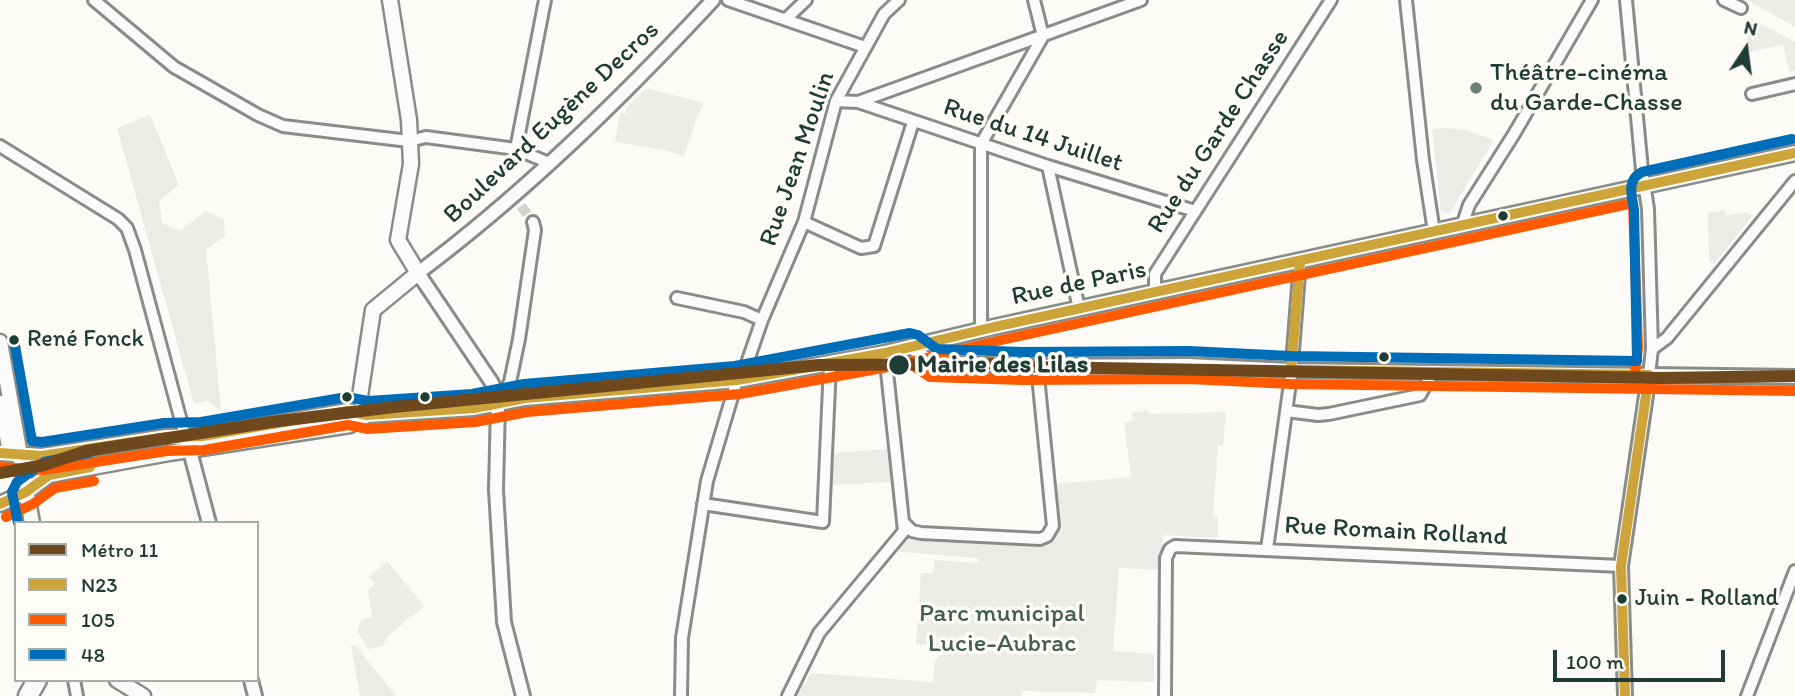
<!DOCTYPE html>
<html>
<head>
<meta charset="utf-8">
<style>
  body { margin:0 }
  #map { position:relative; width:1795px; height:696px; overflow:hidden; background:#fcfbf8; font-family:Itim,sans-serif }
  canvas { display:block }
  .legend { position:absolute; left:14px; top:521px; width:245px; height:161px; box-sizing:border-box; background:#fdfcf7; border:2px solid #a4b0a9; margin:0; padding:9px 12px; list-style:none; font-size:21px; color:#1f3d34 }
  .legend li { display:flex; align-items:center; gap:14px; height:35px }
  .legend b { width:35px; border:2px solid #a4b0a9 }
  .north { position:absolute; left:1711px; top:14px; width:70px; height:70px; -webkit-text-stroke:5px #fdfcf7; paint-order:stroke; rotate:13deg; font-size:19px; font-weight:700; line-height:28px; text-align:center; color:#1f3d34 }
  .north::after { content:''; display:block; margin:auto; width:24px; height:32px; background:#1f3d34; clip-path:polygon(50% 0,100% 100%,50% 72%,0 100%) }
  .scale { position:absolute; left:1553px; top:650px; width:172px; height:32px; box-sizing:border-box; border:4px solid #1f3d34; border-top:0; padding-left:9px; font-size:21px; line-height:24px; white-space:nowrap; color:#1f3d34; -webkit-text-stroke:5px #fdfcf7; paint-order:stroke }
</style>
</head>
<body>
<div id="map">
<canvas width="1795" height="696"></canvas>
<ul class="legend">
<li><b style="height:9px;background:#6e491e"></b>Métro 11</li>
<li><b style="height:9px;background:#cda439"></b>N23</li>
<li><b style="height:9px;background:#ff5a00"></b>105</li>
<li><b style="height:9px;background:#006db8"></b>48</li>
</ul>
<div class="north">N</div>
<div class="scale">100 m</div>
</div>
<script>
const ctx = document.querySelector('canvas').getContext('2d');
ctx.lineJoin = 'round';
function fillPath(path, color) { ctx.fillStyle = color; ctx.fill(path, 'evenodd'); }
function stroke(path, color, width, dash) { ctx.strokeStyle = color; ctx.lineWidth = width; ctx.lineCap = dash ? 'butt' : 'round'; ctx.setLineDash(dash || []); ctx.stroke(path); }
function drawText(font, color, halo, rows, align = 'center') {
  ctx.font = font + ' Itim,sans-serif'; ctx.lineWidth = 7; ctx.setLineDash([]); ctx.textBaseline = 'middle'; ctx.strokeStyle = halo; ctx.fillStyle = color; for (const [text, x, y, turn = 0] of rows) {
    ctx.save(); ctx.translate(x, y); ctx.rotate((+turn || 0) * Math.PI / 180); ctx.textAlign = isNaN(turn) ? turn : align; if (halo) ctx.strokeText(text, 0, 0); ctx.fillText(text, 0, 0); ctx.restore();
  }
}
fillPath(new Path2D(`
  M646,88l58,15 -8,17 -12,36 -20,-6 -49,-8 5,-29 5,1 2,-7z
  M1148,410l1,4 77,-2 -3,34h-5l-5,70h5v22l-156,-8 -4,-4 -4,-42 77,-7 -7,-54 9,-3 -1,-7z
  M387,561l37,45 -37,31 -4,9 -15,3 -11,-18 4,-11 11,-3 -4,-27 7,-6 -6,-7z`), '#ebede8');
fillPath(new Path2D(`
  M1795,0v27l-46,-26 2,-1z
  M1752,19l43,23v29l-5,2 -7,-28 -35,7 -2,-32z
  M150,115l29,70 -20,16 3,22 18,8 25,-20 19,8 1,17 -19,14 15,161 -13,-10 -14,3 -77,-276z
  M1446,128l19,2 29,10 -45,74 -8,-3 -9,-82z
  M1724,210l2,6 20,-4 7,3 -39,49 -5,-3 -1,-48z
  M887,449l4,33 -59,3 2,-32z
  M1058,526l4,4 101,5 -1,35 -43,-2 -6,83 41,3v28l-57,-2 -2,13 -72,-2 -1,5h-225l14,-23 122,9 2,-23h3l1,-13 -23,-2 5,-71h12l1,-13 44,3 1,-2 -2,-3 -85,-7 14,-17 148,8z
  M355,645l41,51h-36l-9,-50z`), '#ebece8');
stroke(new Path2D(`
  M521,206l12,16`), '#d0d5d1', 10, [10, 5]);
const minor = new Path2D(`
  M94,0l80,67 84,48 25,11 126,15 17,-4 90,12 33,14
  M728,0l137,47
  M1406,0l17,160 11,72
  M1626,0l16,170 6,39 4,140 -3,26
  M1724,0l17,8
  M786,19l20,-19
  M1752,94l43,-10
  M836,101l22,1 283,-102
  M858,102l190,64 147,45
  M0,146l118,73 9,9 8,22 52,193
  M516,149l29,-149
  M1048,166l31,143
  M804,222l57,26 13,-2 39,-124
  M1462,226l7,-21 45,-71 78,-134
  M1155,292v-18l176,-274
  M677,298l67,14 18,8
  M981,330v-186l62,-108 -9,-36
  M1652,349l15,-11 128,-157
  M498,403l12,-21 9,-43 16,-109 -2,-8
  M1286,411l32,4 11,-1 91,-19 13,-23
  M703,504l120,18 7,-158
  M905,524l7,7 9,2 119,6 7,-3 6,-10 -16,-160
  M1267,549l24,-173 9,-114
  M74,680l3,16
  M681,696l1,-58 25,-157 30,-101 9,-14 16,-46 42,-98 32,-121 48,-87 15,-14
  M788,696l31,-63 85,-102 -19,-178
  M1165,696l1,-138 4,-9 5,-3 446,20
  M1747,696l48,-125`);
const tertiary = new Path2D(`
  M911,347l21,16 90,3 167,-1 102,5 504,7
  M0,402l9,51
  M190,451l19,72
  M251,680l4,16
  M523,696l-19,-74 -8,-132 2,-87 -6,-20 -74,-110c107,-80 204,-175 295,-273
  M1625,696l-4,-130 28,-191`);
const secondary = new Path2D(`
  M0,342l32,181
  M367,415l-7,-19 13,-86 45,-37 -20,-33 13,-76 -2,-44 -19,-120
  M0,453l42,3 124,-19 36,-1 146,-25 19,4 107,-7 51,-10 212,-18 148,-27 109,-26 801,-174
  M0,504l26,-12 23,-17 120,-22 181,-28 17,-10
  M117,680l26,16`);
const trunk = new Path2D(`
  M28,696l9,-16`);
stroke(minor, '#888d8a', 16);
stroke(tertiary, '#888d8a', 18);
stroke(secondary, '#888d8a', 19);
stroke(trunk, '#888d8a', 23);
stroke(minor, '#fbfbf9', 10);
stroke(tertiary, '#fbfbf9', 12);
stroke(secondary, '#fbfbf9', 14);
stroke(trunk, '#fbfbf9', 18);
stroke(new Path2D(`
  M1300,262l-9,108 358,5 -28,191 4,130
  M0,453l42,3 124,-19 36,-1 146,-25 19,4 107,-7 51,-10 212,-18 148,-27 109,-26 801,-174
  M0,504l26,-12 23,-17 41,-8`), '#cda439', 10);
stroke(new Path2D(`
  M912,365l18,12 92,3 167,-1 102,5 504,7
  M0,467l44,3 123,-19 37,-1 144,-25 20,4 107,-7 52,-10 213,-18 148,-27 109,-26 636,-138 5,145 -3,25
  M6,517l27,-13 22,-16 39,-7`), '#ff5a00', 10);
stroke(new Path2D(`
  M14,340l18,101 10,1 122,-19 37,-1 146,-25 21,4 104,-7 52,-10 211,-18 175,-33 8,2 19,14 85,3 167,-1 102,5 346,5 -3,-151c-2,-14 -8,-30 8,-38l150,-33
  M18,523l-6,-31 5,-10 27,-20 45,-9`), '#006db8', 10);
stroke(new Path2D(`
  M0,473l44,-8 42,-14 185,-29 123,-15 425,-42 180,-1 43,3 619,11 134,-2`), '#6e491e', 12);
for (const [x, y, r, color] of [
  [1476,88,7,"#6c8079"],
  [1503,216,6,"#1f3d34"],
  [14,340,6,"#1f3d34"],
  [1384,357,6,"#1f3d34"],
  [899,365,11,"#1f3d34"],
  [347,397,6,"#1f3d34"],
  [425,397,6,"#1f3d34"],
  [1622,599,6,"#1f3d34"]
]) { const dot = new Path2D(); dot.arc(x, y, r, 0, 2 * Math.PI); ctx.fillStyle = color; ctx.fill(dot); stroke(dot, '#fdfcf7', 2.5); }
drawText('24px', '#1f3d34', '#fdfcf7', [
  ["René Fonck",27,340],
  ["Juin - Rolland",1635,599]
], 'left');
drawText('26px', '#1f3d34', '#fdfcf7', [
  ["Théâtre-cinéma",1490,73],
  ["du Garde-Chasse",1490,103]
], 'left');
drawText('26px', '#1f3d34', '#fdfcf7', [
  ["Boulevard Eugène Decros",552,123,-43],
  ["Rue du Garde Chasse",1219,132,-57],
  ["Rue du 14 Juillet",1033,136,18],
  ["Rue Jean Moulin",798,159,-71],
  ["Rue de Paris",1079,284,-12],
  ["Rue Romain Rolland",1396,532,3]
]);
drawText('bold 26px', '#1f3d34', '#fdfcf7', [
  ["Mairie des Lilas",917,365]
], 'left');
drawText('26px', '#455e55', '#fdfcf7', [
  ["Parc municipal",1002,614],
  ["Lucie-Aubrac",1002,644]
]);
</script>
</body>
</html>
